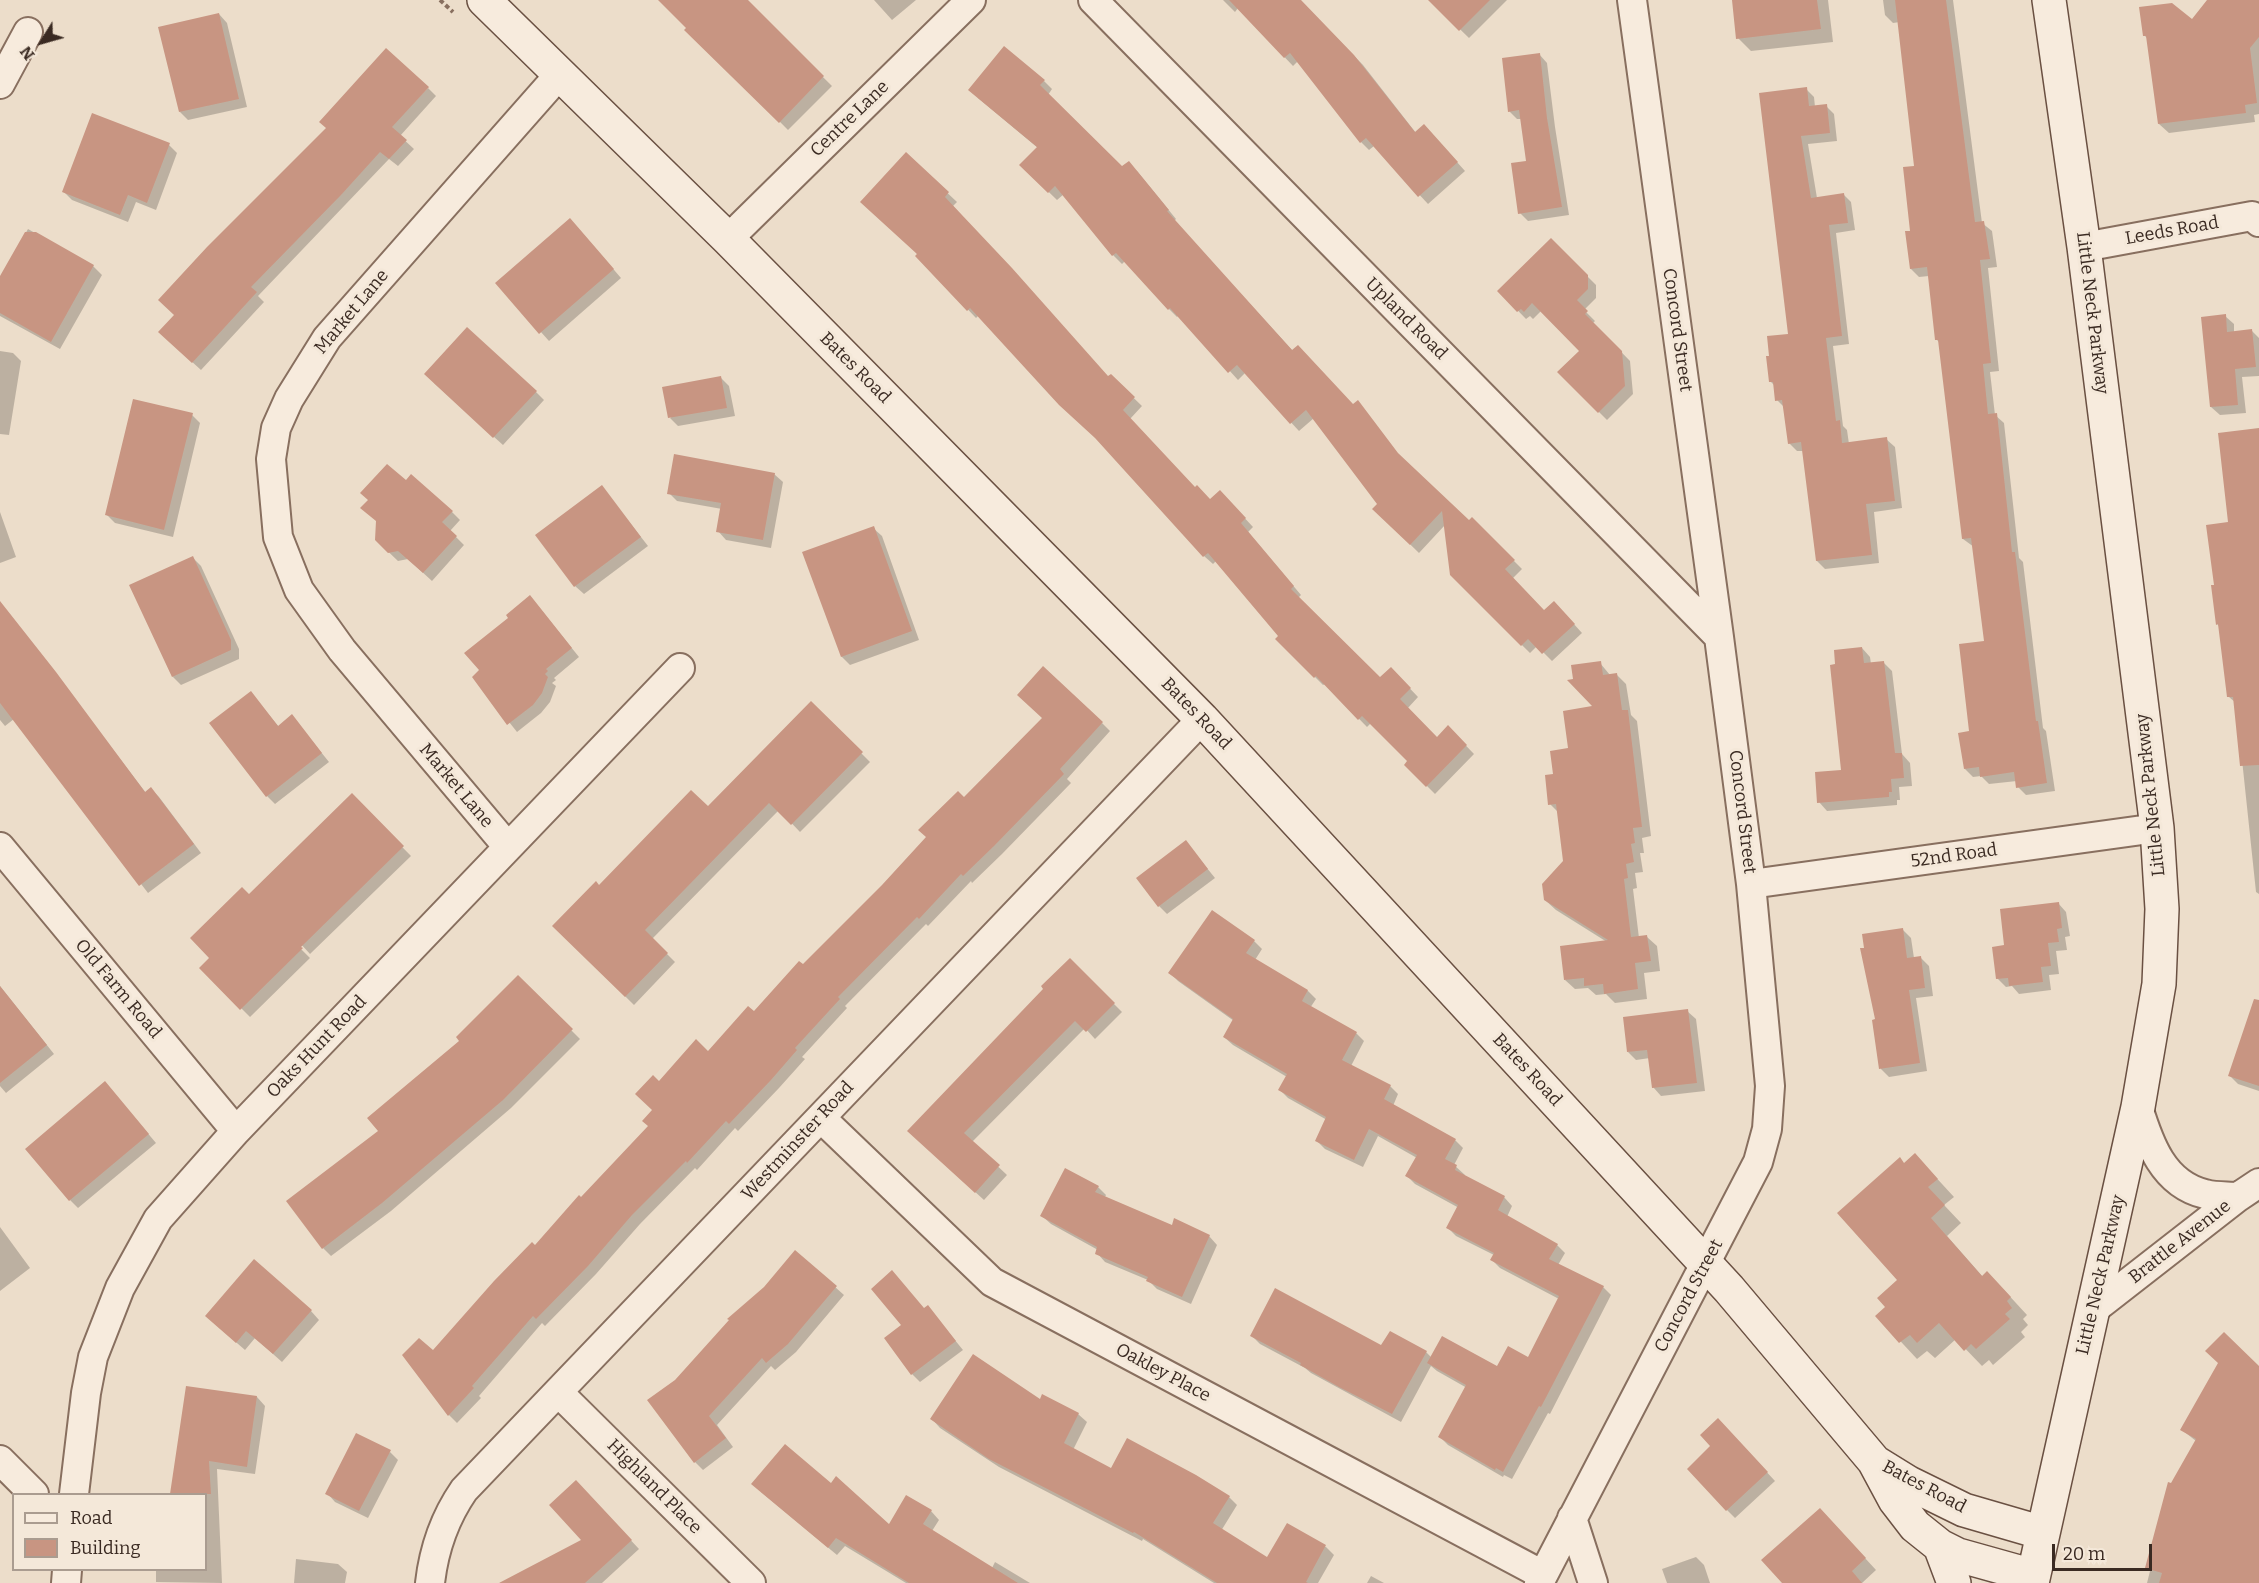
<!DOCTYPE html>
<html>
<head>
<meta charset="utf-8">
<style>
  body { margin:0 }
  #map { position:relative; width:2259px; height:1583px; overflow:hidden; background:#ecddca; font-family:Bitter,serif }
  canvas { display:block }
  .legend { position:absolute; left:12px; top:1493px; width:195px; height:78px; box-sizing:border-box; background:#f4e8d9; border:2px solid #aa9c90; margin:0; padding:8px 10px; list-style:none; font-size:18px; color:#3a2a22 }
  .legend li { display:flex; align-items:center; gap:12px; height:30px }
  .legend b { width:30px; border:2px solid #aa9c90 }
  .north { position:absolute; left:12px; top:12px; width:60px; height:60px; -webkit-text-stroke:4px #f4e8d9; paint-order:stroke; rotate:233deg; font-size:16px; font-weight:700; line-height:24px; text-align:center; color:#3a2a22 }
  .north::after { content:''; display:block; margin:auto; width:21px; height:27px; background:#3a2a22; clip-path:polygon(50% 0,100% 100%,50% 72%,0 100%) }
  .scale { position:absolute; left:2052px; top:1544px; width:100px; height:27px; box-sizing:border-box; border:3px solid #3a2a22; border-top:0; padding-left:8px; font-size:18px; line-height:21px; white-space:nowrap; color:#3a2a22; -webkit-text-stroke:4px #f4e8d9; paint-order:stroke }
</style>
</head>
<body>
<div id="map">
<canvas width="2259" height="1583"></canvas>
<ul class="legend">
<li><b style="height:8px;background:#f7ebdd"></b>Road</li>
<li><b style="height:16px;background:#c89582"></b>Building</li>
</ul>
<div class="north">N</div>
<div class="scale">20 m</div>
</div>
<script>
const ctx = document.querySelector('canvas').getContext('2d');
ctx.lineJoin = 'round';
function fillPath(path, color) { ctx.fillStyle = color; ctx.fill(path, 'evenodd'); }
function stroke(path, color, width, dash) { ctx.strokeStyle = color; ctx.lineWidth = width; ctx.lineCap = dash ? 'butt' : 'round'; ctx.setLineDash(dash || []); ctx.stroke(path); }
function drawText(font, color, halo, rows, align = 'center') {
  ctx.font = font + ' Bitter,serif'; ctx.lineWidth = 6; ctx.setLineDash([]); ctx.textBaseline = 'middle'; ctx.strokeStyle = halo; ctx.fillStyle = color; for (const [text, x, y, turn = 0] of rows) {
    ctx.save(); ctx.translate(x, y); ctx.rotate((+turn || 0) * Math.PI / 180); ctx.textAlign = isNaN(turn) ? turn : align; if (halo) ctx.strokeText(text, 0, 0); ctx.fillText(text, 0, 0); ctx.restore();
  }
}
fillPath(new Path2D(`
  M659,0h86l87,86 -44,44z
  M874,0h42l-24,20z
  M1223,0h77l63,65 53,68 16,1 33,37 -37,33 -54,-58 -5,4 -8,-8 -63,-81 -5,5 -55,-58 -3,4z
  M1430,0h77l-38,38z
  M1733,0h95l5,42 -82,9 -13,-13z
  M1883,0h70l29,223 10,8 5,36 -9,1 11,103 -9,1 5,43 9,8 15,135 4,4 20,166 3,3 9,60 -29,4 -8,-8 -1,-6 -28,3 -8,-8 -8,1 -8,-8 20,-127 -11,-95 -11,-8 -23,-196 -4,-4 -7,-63 -10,1 -8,-8 5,-102 -16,-145 -7,1 -8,-8z
  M2209,0h50v114l-5,1 1,7 -86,11 -10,-9 -11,-85 -4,-4 48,-14z
  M219,14l8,9 20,84 -59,13 -8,-8z
  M1539,54l8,9 8,64 14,88 -41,6 -8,-8 7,-51 -5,-43h-5l-8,-8z
  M1044,81l8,8 -4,6 74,73 15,3 39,48 -2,2 119,130 111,111 65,60 3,-3 50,50 -10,10 33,33h18l19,21 -30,28 -15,-15 -7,7 -79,-78 -6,-50 -26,28 -45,-44 5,-5 -65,-86 -15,13 -54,-58 -7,7 -59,-65 -2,2 -8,-8 -44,-48 -3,3 -9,-9 -49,-61 -7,6 -36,-35 17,-17 -60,-50z
  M428,88l8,8 -36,40 14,13 -16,17 -9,-7 -131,137 6,6 -63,68 -33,-30z
  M1806,89l8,8 1,10 11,-1 8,8 3,27 -29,3 9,54 26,-4 8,8 4,28 -19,3 13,111 -16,2 10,80 4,4 2,14 37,-5 9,8 7,61 -28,4 5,51 -54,6 -8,-8 -13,-110h-7l-8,-8 -4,-35 -8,-8 -2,-14 -4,-4 18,-47 -28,-241z
  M169,145l8,8 -21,57 -20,-8 -8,20 -56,-22 -8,-8z
  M906,154l51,48 -4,4 156,172 2,-2 31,30 -12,13 65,70 15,12 18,-1 25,27 -5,5 53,63 -3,3 82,81 19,-2 19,20 -11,12 30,30 11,-12 26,27 -39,40 -29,-29 3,-4 -38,-38 -4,4 -42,-43 -2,1 -46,-46 3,-3 -64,-75 -3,3 -9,-8 -104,-114 -121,-127 -3,3 -59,-62z
  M578,228l43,50 -72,63 -52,-58z
  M28,229l65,37 9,9 -42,74 -60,-33v-37z
  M1551,240l45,45v13l-12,12 11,11 -2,2 37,38 3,33 -26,26 -48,-48 22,-21 -39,-41 -9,9 -3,-3 -4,3 -27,-28z
  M2225,316l9,8v9l18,-2 7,7v38l-17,1 4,36 -26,2 -9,-8z
  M0,351l13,2 8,8 -12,74 -9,-1z
  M721,378l8,8 6,30 -57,10 -8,-8z
  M434,383l102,9 8,8 -41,45z
  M192,415l8,8 -27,114 -58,-14 -8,-8z
  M2259,429v465l-3,-2 -20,-189 -7,-6 -9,-70 -3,-3 -2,-37 15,-63z
  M774,474l9,8 -12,66 -45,-8 -8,-9 4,-22 -45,-8 -8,-8z
  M406,482l46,30 8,8 -10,11 14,14 -32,36 -24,-22 -10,2 -22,-21 1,-18 -8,-22z
  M602,487l46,59 -64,48 -9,-8z
  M0,512l16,45 -16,6z
  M873,528l9,8 37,104 -69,25 -8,-8 -38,-104z
  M193,558l8,8 38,83v10l-58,26 -8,-8z
  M538,606l41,51 -25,21 2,2 -4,3 4,3 -6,16 -9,11 -24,19 -43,-54z
  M0,618l15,3 131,172 5,-4 8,8 42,56 -53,40 -134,-174 -9,7 -5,-6z
  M1862,648l8,9 1,7 12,-2 9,9 10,83 8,9 2,23 -13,1 1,13h-3v5l-70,6 -8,-9 23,-30 -5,-107z
  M1600,663l10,12 6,-1 10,10 5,31 6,6 14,115 -9,2 2,15h-4l3,19 -8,1 2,15 -4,1 6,49 8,-1 10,9 3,25 -16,2 3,26 -32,4 -9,-9 -10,1 -8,-7 -13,1 -10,-9 42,-38 -51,-32 -11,-10 20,-39 -6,-48 -9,-9 4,-28 41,-69z
  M251,693l28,34 13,-11 37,46 -54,42 -8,-8z
  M811,703l59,59 -70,70 -21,-22 -127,129 23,23 -41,43 -80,-79 45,-39 109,-78z
  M1102,723l8,8 -43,48 4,4 -69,71 -30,29 -1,-2 -43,45 -2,-2 -81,82 2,2 -45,49 3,2 -26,29 -41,43 -3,-3 -38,42 -2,-2 -55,56 -44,50 -51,52 -3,-3 -63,73 2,2 -24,25 -8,-8 -16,-62 217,-226 9,-44 49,-30 46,-40 129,-127 81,-87z
  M352,796l59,60 -101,98 -11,-12 -3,2 14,14 -60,59 -49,-49 10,-10 38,-62z
  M1186,842l29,36 -48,36 -8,-8z
  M2058,903l8,9 4,24 -5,1 2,13 -11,1 3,23 -10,1 2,15 -32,4 -7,-8 -6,1 -9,-9 9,-32z
  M1903,930l8,8 3,20 6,-1 9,9 4,30 -17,2 11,73 -38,6 -8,-8 -4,-48z
  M1254,941l8,8 -7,11 53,31 8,8 -6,9 46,25 8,8 -13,25 39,20 8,8 -5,12 62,34 8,8 -9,17 11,10 -1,1 40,21 8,9 -5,11 50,28 8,8 -7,12 45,22 8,8 -61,119 -2,-1 -36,66 -8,-4 -1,2 -55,-32 -8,-8 27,-49 -30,-17 -6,-5 -30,56 -90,-49 -6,-5 -45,-24 -8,-8 174,16 6,6 66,10 31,-9 30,-60 -59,-31 -8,-8 2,-5 -38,-19 -8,-8 11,-20 -44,-24 -8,-8 10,-18 -39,-22 -15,31 -38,-18 -9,-9 11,-20 -39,-22 -8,-8 7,-13 -54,-32 -9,-8 10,-16 -56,-40 -8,-8z
  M1070,960l52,52 -27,27 -10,-11 -113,114 35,33 -23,25 -67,-61z
  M518,977l62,62 -69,69 -120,103 -60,45 -8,-8 58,-117z
  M0,986l54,68 -48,39 -6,-7z
  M1687,1011l9,8 9,72 -44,5 -8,-9 -3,-29 -14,2 -8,-8z
  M2259,1039v52l-21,-7 -8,-8z
  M113,1092l43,51 -78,65 -8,-8z
  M1905,1164l26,8 23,25 -10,8 17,18 -14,13 36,41 21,13 23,25 -4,4 5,6 -7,7 4,5 -32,28 -4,-5 -7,6 -26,-27 -21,19 -8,-7 -10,8 -40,-43 10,-9 12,-27z
  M1098,1187l8,8 -1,2 67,30 37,9 8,9 -26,59 -34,-15 -9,-9 -43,-18 -8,-9 1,-3 -47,-26 -9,-8z
  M0,1227l30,41 -30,23z
  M796,1252l48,43 -48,57 -21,18 -4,-4 -54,59 16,22 -30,23 -8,-8 -19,-81 89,-93z
  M928,1307l35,43 -43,32 -8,-8 12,-65z
  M311,1311l8,9 -37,42 -27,-24 -10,12 -30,-26z
  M2259,1368v157l-15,58h-97l3,-12 -3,-3 25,-83 24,-44 -14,-11z
  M187,1387l70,10 8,9 -10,68 -38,-5 5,114 -66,-1v-12h50v-76h-34z
  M1041,1401l37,13 9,8 -14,28 38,20 118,27 8,8 -16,26 47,29 19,-35 39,22 8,8 -16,28h-104l-71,-44 -1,2 -143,-74 -59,-39 -8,-9z
  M1726,1428l49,53 -40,37 -8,-8z
  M390,1452l8,8 -30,58 -33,-16 -8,-9z
  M831,1485l58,41 42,-15 8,9 -7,11 60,37 3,-6 35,21h-124l-61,-37 -8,9 -76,-63z
  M584,1490l55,59 -37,34h-85l67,-43z
  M1831,1521l45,49 -14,13h-78z
  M1696,1557l8,8 6,18h-43l-5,-14z
  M296,1559l42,5 9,8 -2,11h-51z
  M1371,1576l13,7h-17z`), '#0003');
fillPath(new Path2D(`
  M658,0h90l76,76 -45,47 -95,-93 2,-2z
  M1229,0h72l53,55 61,77 9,-8 34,38 -40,35 -52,-59 -6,5 -70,-90 -6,5z
  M1428,0h62l-31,31z
  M1732,0h85l4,29 -85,10z
  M1895,0h51l29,222 9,-1 6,38 -10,1 11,103 -8,1 5,50 9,-1 15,139h3l21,169h2l9,62 -31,5 -2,-16 -34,5 -1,-10 -15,2 -6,-36 11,-2 -10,-87 25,-3 -13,-103 -9,1 -24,-199h-3l-8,-73 -17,2 -5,-38h5l-7,-64 11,-1z
  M2207,0h52v37l-9,11 7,55 -12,2 1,8 -88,11 -12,-88h-3l-4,-29 33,-4 20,16z
  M219,13l20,86 -60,13 -21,-85z
  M1004,46l41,34 -5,5 82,81 7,-5 40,49 -2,1 125,139 6,-5 55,59 5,-4 40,53 71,67 3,-3 43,43 -10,9 39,41 10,-9 21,23 -33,30 -14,-15 -7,7 -71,-71 -8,-64 -32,34 -38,-36 5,-5 -71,-94 -16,14 -53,-59 -9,8 -58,-65 -2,2 -52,-57 -4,3 -57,-70 -7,7 -29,-28 18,-18 -69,-57z
  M386,48l43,39 -37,40 15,13 -18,19 -9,-7 -39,43 -90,92 6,5 -65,71 -34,-31 16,-17 -16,-15 49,-53 119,-119 -7,-6z
  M1540,53l7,65 15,89 -44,7 -7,-51 15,-2 -7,-51 -11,2 -6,-54z
  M1807,87l2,19 18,-2 3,29 -29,3 10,62 33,-5 4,30 -19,2 13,111 -16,2 10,83 4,-1 2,23 45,-6 8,64 -29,3 6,51 -56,6 -15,-119 -13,2 -6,-44 -7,1 -2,-19h-4l-3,-26h3l-2,-20 21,-2 -29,-241z
  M92,113l78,30 -23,60 -19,-8 -8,20 -58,-23z
  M906,152l43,40 -4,5 67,71 96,108 3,-2 24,23 -12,13 72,77 2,-2 13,14 10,-9 26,28 -5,5 53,63 -3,3 89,88 11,-10 20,21 -11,11 37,38 11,-12 19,20 -41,42 -22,-22 3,-4 -45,-45 -4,4 -42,-44 -2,2 -39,-39 3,-3 -70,-83 -5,4 -108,-119 -36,-33 -89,-97 -3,3 -52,-55 2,-2 -57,-52z
  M570,218l44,51 -75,65 -44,-51z
  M25,232h11l58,33 -43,77 -51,-29v-37z
  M1551,238l37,37v14l-11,11 11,11 -3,3 37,37 3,35 -27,27 -41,-41 22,-21 -47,-48 -8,9 -3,-3 -4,3 -20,-21z
  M2226,314l1,18 25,-3 4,38 -21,2 3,36 -28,2 -9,-90z
  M467,327l70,64 -44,47 -69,-64z
  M721,376l6,32 -59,10 -6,-31z
  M133,399l60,14 -29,117 -59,-15z
  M2259,428v337l-19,1 -7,-69h-6l-9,-73 -2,1 -5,-40h3l-8,-60 22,-3 -10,-89z
  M674,454l101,19 -12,67 -47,-8 5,-29 -54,-9z
  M387,464l19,16 5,-6 42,37 -11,11 15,14 -34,37 -25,-22 -10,2 -13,-13 1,-19 -16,-13 8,-8 -8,-7z
  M602,485l39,52 -67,50 -39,-52z
  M874,526l38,105 -71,26 -39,-105z
  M193,556l38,84v10l-59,27 -43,-92z
  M530,595l42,53 -26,21 2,2 -3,3 3,3 -6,16 -9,12 -26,20 -35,-48 7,-7 -15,-17 44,-35 -2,-3z
  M0,601l56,71 89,120 6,-5 43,57 -55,42 -139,-183z
  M1862,647l2,16 20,-2 11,92h7l2,25 -13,1 1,13h-3v5l-72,6 -2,-31 26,-2 -11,-105 5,-1 -1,-14z
  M1601,661l2,14 14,-2 5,37h6l14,117 -9,1 2,15 -4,1 3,18 -8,2 2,14 -4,1 7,58 16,-2 4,26 -16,2 3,26 -34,5 -1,-10 -19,2v-8l-20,2 -4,-34 48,-6 -64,-40 -2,-16 21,-23 -7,-57 -8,1 -3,-30 8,-1 -3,-23 18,-3 -5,-37 29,-5 -25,-26 6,-1 -2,-14z
  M1043,666l60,56 -43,47 4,5 -70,72 -31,30 -2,-2 -42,45 -2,-2 -79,80 2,2 -45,49 2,2 -26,30 -42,44 -3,-3 -39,42 -1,-2 -54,54 -44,51 -52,53 -3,-3 -61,70 2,2 -26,28 -46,-61 17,-17 14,12 61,-69 38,-39 3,3 44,-50 2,2 67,-71 -6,-5 10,-11 -17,-16 18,-19 6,6 37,-42 12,12 40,-45 6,5 45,-50 4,3 79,-79 44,-48 -8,-7 40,-39 6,6 78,-79 -25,-23z
  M251,691l27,35 14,-12 30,39 -56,44 -57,-74z
  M811,701l52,51 -72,73 -22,-22 -124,127 23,23 -43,44 -73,-71 44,-45 3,4 92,-95 17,16z
  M352,793l52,53 -103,101 2,1 -63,62 -41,-42 10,-10 -19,-20 52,-51 7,7z
  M1186,840l22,29 -50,38 -22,-29z
  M2059,902l3,26 -5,1 2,13 -11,1 3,23 -10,1 2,15 -34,4 -1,-8 -12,1 -4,-32 12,-2 -4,-36z
  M1212,910l43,30 -9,13 62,37 -6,11 55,31 -15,28 49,25 -7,14 72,40 -11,20 12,6 -2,5 50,26 -7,14 60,34 -9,15 55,27 -63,121 -2,-1 -36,66 -7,-4 -1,2 -57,-33 28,-52 -39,-22 15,-27 55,30 11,-20 20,11 31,-61 -69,-36 4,-7 -48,-25 12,-23 -53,-29 12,-21 -48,-26 -15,31 -39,-19 11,-24 -48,-27 9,-16 -64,-37 10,-18 -65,-46z
  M1903,928l4,30 14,-2 4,32 -16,2 11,73 -41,6 -7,-49 3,-1 -15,-71h4l-2,-14z
  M1070,958l45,45 -29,29 -11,-11 -111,112 36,32 -25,28 -68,-62 136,-142 -2,-3z
  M518,975l55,54 -70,71 -121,103 -60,46 -36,-48 92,-70 -11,-13 92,-77 -3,-4z
  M0,986l47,59 -47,38z
  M2254,999l5,1v86l-31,-10z
  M1688,1009l9,74 -45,5 -5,-38 -20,2 -4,-35z
  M105,1081l44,53 -80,67 -44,-52z
  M1915,1153l23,26 -10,8 17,18 -14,13 51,58 5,-5 24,26 -4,4 5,7 -7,6 5,5 -34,30 -5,-5 -7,7 -25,-28 -22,20 -7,-8 -11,8 -24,-27 10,-9 -8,-9 20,-18 -60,-67 63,-56 4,6z
  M1065,1168l34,18 -4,6 77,33 2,-7 36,17 -28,62 -36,-16 2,-4 -53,-23 2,-7 -57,-31z
  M795,1250l42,36 -49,58 -22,19 -4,-5 -53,58 17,22 -32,25 -47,-63 28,-20 54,-60 -2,-1 37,-32z
  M254,1259l58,51 -39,44 -27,-23 -10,12 -31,-27z
  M892,1270l32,38 4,-3 28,36 -45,34 -27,-37 17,-13 -30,-36z
  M1275,1288l106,57 9,-14 37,20 -35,63 -53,-27 -39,-22 1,-2 -51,-27z
  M2224,1332l35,34v217h-100l3,-10 -17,-5 23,-86 3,1 25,-44 -16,-9 38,-67 -13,-12z
  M973,1354l67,45 2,-5 37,19 -15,30 47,25 16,-30 69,37 34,21 -17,27 54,34 20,-34 39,22 -20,37 2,1h-91l-83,-51 -1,1 -144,-74 -59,-40z
  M186,1386l71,10 -10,71 -38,-6 2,33h-41z
  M1718,1418l50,54 -42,39 -39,-42 23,-23 -10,-11z
  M356,1433l35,17 -32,61 -34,-17z
  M785,1444l46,39 5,-7 53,48 17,-29 26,15 -9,14 95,59h-109l-73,-45 -8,10 -77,-64z
  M576,1480l56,60 -47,43h-86l82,-43 -32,-35z
  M1820,1508l46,50 -14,13 10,12h-80l-21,-23z`), '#c89582');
const street = new Path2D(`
  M1093,0l626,637
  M0,84l28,-52
  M728,239l243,-239
  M2084,247l168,-31 7,6
  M0,847l236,284
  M508,847l-166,-197 -43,-60 -21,-53 -7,-78 5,-31 13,-29 38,-61 232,-263
  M1751,884l406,-56
  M2138,1107c11,36 25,77 67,87 10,3 22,2 33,3
  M821,1118l171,164 551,293
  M2093,1310l145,-113 21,-14
  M558,1392l193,191
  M0,1460l34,34
  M74,1494l12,-101 7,-36 27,-69 38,-69 78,-88 444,-463
  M1572,1518l21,65
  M66,1583l1,-13
  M430,1583c4,-35 14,-64 34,-93l738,-771
  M1539,1583l219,-421 9,-33 3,-43 -19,-202 -32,-247 -87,-637`);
const secondary = new Path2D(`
  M484,0l244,239 474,480 527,570 145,172 21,39 20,26 25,20 18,9 75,21
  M1875,1462l34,21 55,27 79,23
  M1940,1546l14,37
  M2032,1583l106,-476 21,-123 3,-75 -5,-81 -73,-581 -35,-247`);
stroke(street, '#886f5f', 32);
stroke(secondary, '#6a5042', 36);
stroke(new Path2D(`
  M440,0l13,12`), '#886f5f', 4, [4.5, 3]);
stroke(street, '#f7ebdd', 28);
stroke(secondary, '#f7ebdd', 33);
drawText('18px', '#3a2a22', '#f4e8d9', [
  ["Centre Lane",850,119,-44],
  ["Leeds Road",2172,231,-10],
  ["Market Lane",352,312,-50],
  ["Little Neck Parkway",2092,313,83],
  ["Upland Road",1406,319,45],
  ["Concord Street",1677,330,82],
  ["Bates Road",855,368,45],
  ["Bates Road",1196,714,46],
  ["Market Lane",456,786,50],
  ["Little Neck Parkway",2151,795,-96],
  ["Concord Street",1742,812,83],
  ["52nd Road",1954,856,-8],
  ["Old Farm Road",118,989,50],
  ["Oaks Hunt Road",317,1047,-46],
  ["Bates Road",1527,1070,47],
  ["Westminster Road",798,1141,-47],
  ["Brattle Avenue",2180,1242,-38],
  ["Little Neck Parkway",2101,1275,-77],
  ["Concord Street",1689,1296,-62],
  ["Oakley Place",1163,1373,28],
  ["Highland Place",654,1487,45],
  ["Bates Road",1924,1487,28]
]);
</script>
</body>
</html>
